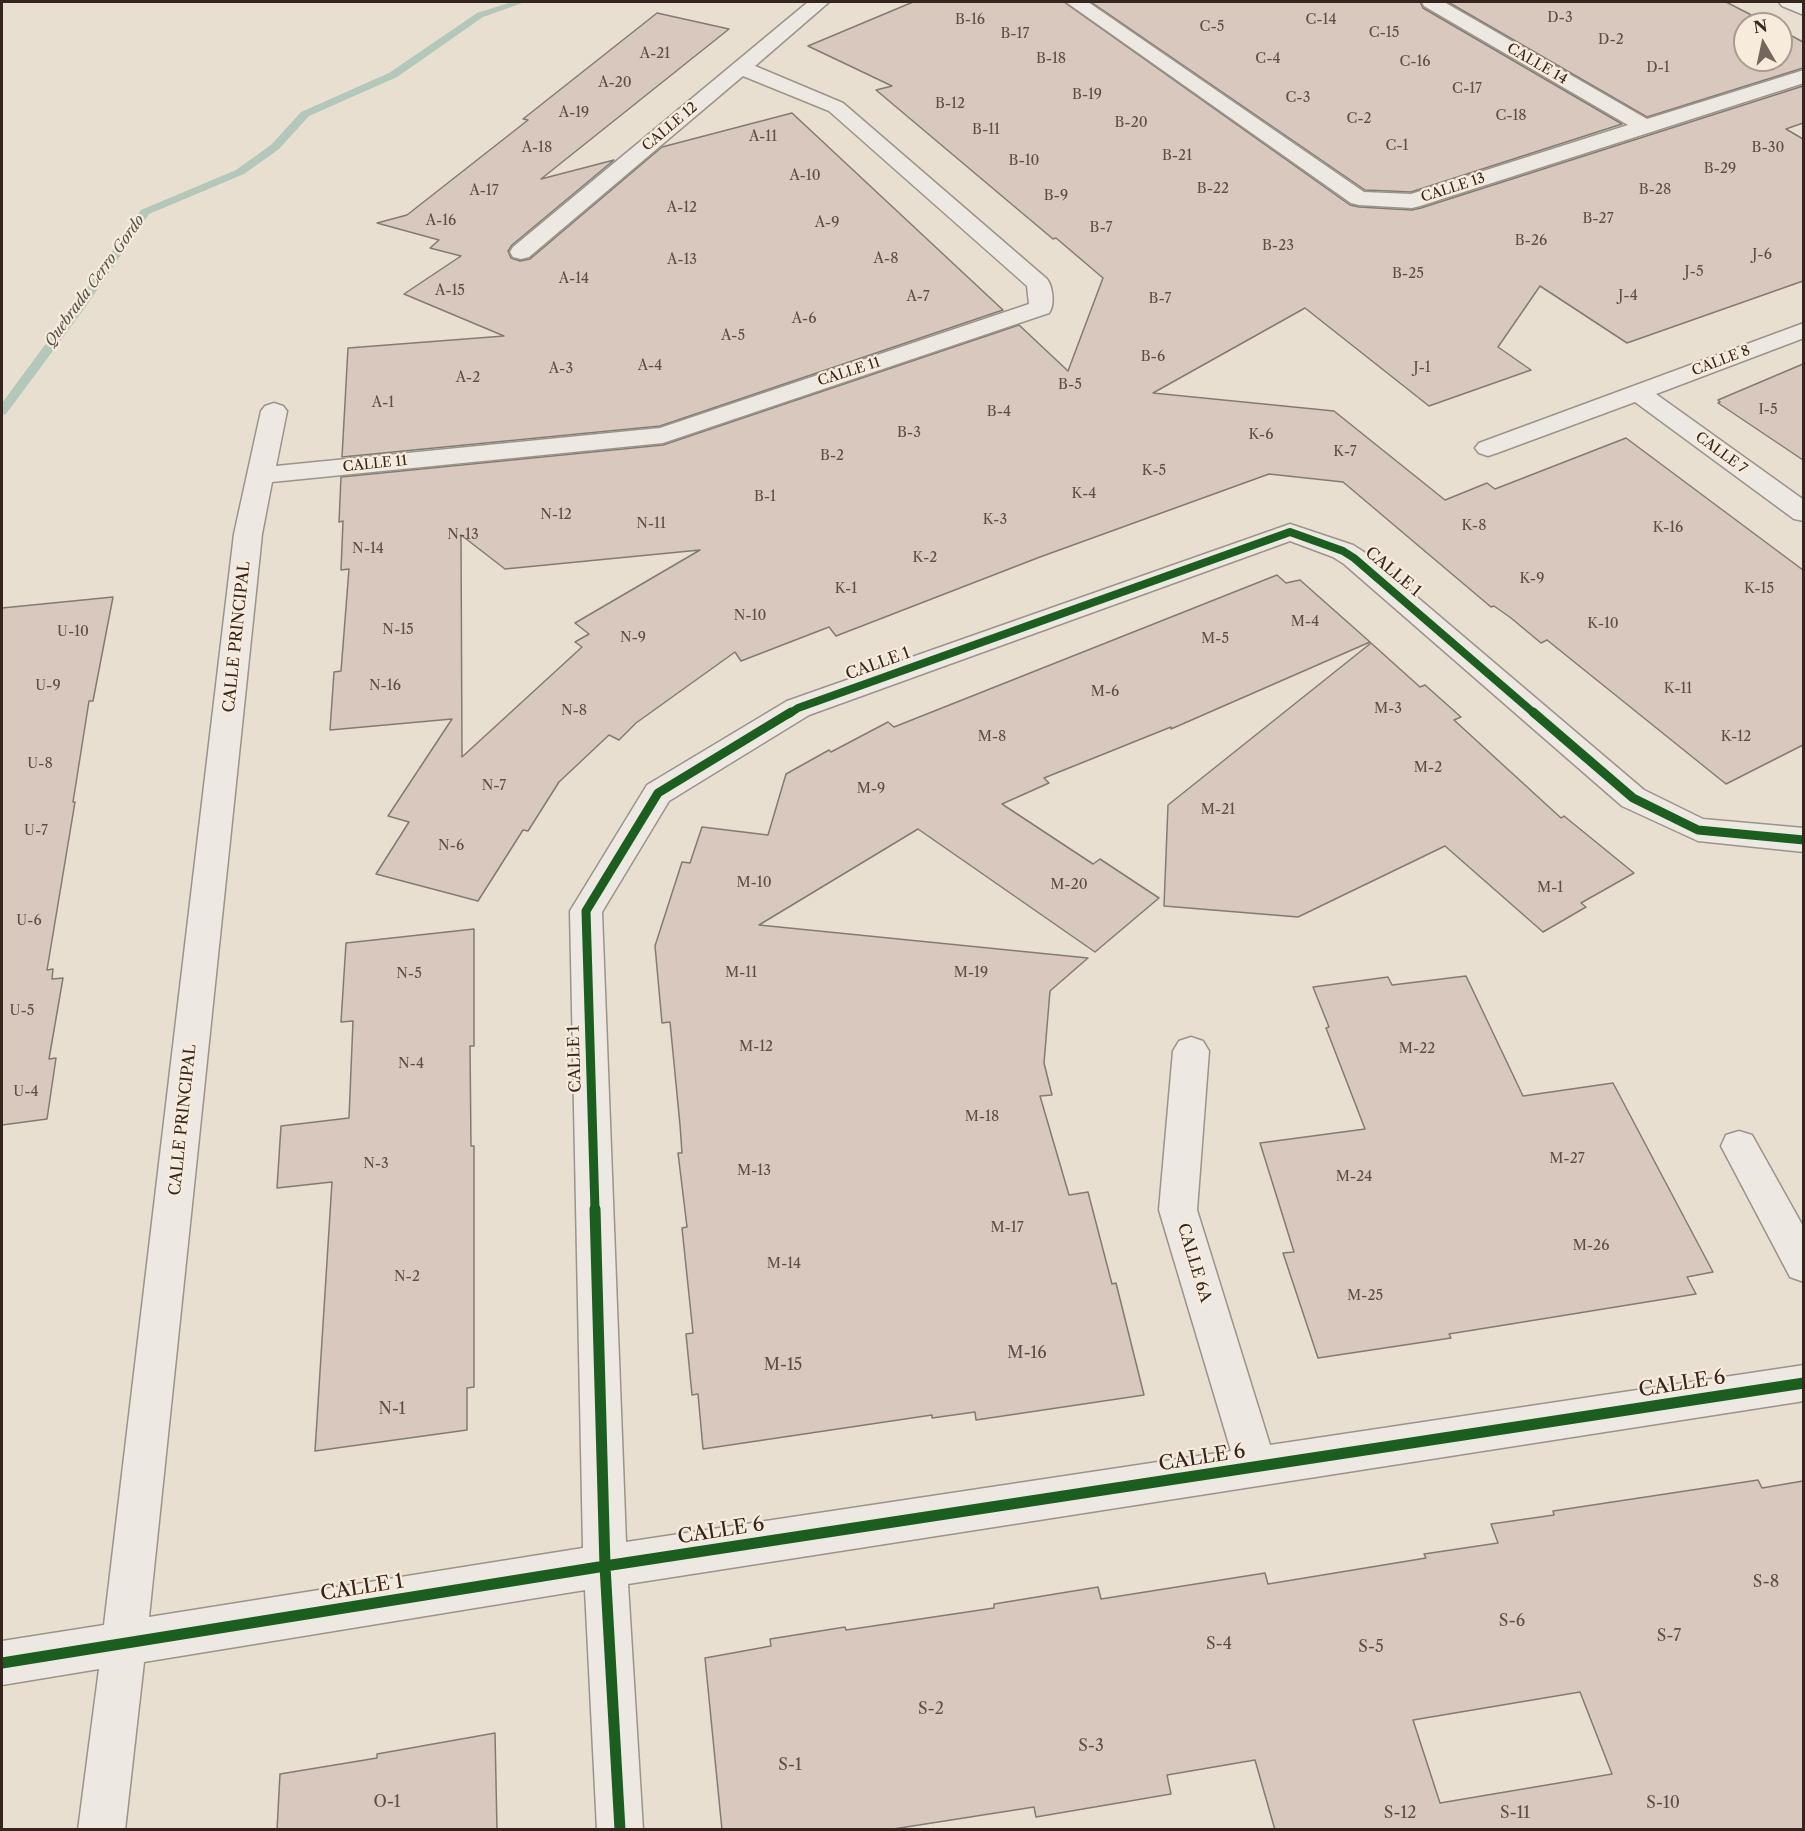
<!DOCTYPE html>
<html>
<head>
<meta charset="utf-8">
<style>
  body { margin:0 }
  #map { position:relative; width:1805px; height:1831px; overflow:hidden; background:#e9dfd1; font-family:"Libre Caslon Text",serif }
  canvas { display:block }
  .frame { position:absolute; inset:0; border:3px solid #36251f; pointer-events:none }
  .north { position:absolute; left:1733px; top:12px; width:60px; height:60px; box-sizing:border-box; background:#f7ebdb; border:2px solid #aa9c90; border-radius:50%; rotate:351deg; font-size:16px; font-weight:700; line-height:24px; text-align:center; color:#36251f }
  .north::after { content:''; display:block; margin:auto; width:21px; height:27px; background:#75665d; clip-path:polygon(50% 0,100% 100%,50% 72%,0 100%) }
</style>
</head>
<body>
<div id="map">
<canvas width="1805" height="1831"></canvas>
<div class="frame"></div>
<div class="north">N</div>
</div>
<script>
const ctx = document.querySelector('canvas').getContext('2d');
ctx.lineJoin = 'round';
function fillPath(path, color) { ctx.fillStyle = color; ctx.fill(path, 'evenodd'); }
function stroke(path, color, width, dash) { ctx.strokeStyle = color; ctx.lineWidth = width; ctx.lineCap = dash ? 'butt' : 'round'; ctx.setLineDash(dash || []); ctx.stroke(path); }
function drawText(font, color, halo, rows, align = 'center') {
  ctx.font = font + ' "Libre Caslon Text",serif'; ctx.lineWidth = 4.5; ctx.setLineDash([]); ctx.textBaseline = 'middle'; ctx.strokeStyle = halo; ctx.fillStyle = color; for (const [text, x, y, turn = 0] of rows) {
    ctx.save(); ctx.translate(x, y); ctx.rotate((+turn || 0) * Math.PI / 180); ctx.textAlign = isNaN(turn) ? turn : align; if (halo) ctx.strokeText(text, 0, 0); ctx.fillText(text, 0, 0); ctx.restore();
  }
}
fillPath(new Path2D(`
  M512,2h13l-42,15 -86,60 -88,39 -30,33 -35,25 -95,40 -65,95 -78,105 -4,1v-12l74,-100 65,-93 95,-40 35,-25 30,-33 88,-39 88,-60z`), '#b3c7bb');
const building = new Path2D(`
  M913,2h151l286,203 9,2 53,3 9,-2 382,-122v37l-17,6 17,10v142l-176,62 -87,-57 -42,61 33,23 -102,36 -124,-98 -152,85 181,18 111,89 42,-17 8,6 131,-51 177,132v175l-77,39 -179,-144 -6,3 -30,-25 -17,-12 -3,1 -148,-125 -74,-8 -229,83 -204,79 -7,-9 -88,34 -6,-9 -99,71 -17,17 -10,-5 -50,47 -31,49 -5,-1 -45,71 -102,-27 33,-52 -21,-6 64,-97 -122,11 4,-58 7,-1 8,-102 -8,1 2,-49 -4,1 2,-45 322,-32 356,-120 49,46 35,-93 -47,-40 -3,1 -177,-149 16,-4 -84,-40zM461,535l44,34 195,-19 -125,73 14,11 -14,8 7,5 -120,110z
  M1091,2h329l3,6 199,116 -211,68 -46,-2z
  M1448,2h278l43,22h-24v36h36v-30l22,12v26l-156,49z
  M657,13l72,16 -188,150 73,-19 -102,85 -4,6 3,7 9,3 10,-2 132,-112 130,-34 211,197 -343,116 -318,31 6,-109 156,-12 -100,-42 57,-38 -31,-8 9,-8 -62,-17 30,-8 121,-95 -5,-1z
  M1803,364v96l-85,-57 2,-1 -2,-2z
  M1277,575l9,8 14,-3 70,62 -199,87v-2l-127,51 5,5 -47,21 91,60 7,-5 59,39 -64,54 -177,-123 -159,96 329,33 -38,33 -6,72 8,32 -12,1 29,99 19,-3 24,92 4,-1 28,112 -168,25 -1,-8 -43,6v-3l-229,34 -5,-55 -6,1 -6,-61 7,-1 -11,-105 5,-1 -9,-74h4l-2,-28 -10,-103 -8,1 -7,-77 27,-84 8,1 12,-36 66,8 18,-61 43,-24 2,2 57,-30 6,5z
  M113,597l-20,104h-4l-16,101h2l-28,168 6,-1 -1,10 11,-1 -14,81 7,-1 -9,61 -45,6v-517z
  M1371,643l49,44 5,-2 36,32 -7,3 107,98 3,-2 70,57 -53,30 5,4 -43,25 -98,-86 -147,71 -134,-11 4,-101z
  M474,929v117h-4l1,100h3v241l-7,1v42l-152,21 17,-269 -55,6 4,-62 68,-8 4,-97 -12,1 5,-79z
  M1466,976l57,120 90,-13 100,189 -26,5 9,17 -247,40 2,4 -133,20 -35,-105 11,-1 -34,-109 105,-14 -39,-101 3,-1 -16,-40 75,-10 4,8z
  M1758,1480l4,8 41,-7v349h-528l-20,-70 -88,15 4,19 -135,23 -2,-10 -147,23h-165l-17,-172 66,-12 -1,-7 75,-12 1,3 148,-22v-4l104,-17 3,12 164,-26 3,11 158,-26 -2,-4 74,-11 -7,-19 63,-9 -1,-4zM1580,1692l32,82 -172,29 -27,-83z
  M495,1733l2,97h-220l3,-56 97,-16v-4z`);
fillPath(building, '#d8c8be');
stroke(building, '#837b73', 1.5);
const minor = new Path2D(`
  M808,2h21l-74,64 88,37 204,176c6,8 8,26 2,34l-386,130 -391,39 -10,52 -113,1083 434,-69 -13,-637 77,-126 140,-84 503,-177 63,21 11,7 280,238 59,29 101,9v24l-106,-11 -76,-35 -278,-242 -11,-7 -43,-16 -481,174 -140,86 -67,111 24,630 605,-91 -72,-241 14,-159 6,-10 12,-4 12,4 6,10 -12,159 73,235 534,-80v36l-1176,183 15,246h-46l-12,-240 -441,72 -19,168h-47l21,-161 -97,16v-44l102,-16 130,-1091 27,-123 4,-5 9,-3 9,3 4,5 -11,55 384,-38 369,-124 -2,-18 -198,-175 -86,-35 -214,181 -8,2 -8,-2 -3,-5 3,-5z
  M1066,2h22l276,190 47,2 217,-69 -204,-119 -2,-4h22l203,117 157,-49v13l-384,123 -8,2 -53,-3 -8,-2z
  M1779,2h25v13l-22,-9z
  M1804,323v15l-148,56 148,106v21l-10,-2 -159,-117 -138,51 -9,3 -9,-3 -4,-5 4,-5z
  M1739,1131l13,4 52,93v54l-14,-5 -69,-131 5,-11z`);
stroke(minor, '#9b948b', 3);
fillPath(minor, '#ede8e1');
stroke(new Path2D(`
  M789,714l9,-6 492,-176 53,19 11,7 181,156`), '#1b5e20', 8);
stroke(new Path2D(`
  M1533,712l100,86 65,32 106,10
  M595,1210l-9,-299 72,-118 133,-81`), '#1b5e20', 9);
stroke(new Path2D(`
  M595,1209l10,357 15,264
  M2,1663l603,-97 1199,-183`), '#1b5e20', 11);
drawText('14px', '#5e4e47', null, [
  ["D-3",1560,18],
  ["B-16",970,20],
  ["C-14",1321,20],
  ["C-5",1212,27],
  ["C-15",1384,33],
  ["B-17",1015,34],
  ["D-2",1611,40],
  ["A-21",655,54],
  ["B-18",1051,59],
  ["C-4",1268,59],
  ["C-16",1415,62],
  ["D-1",1658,68],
  ["A-20",615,83],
  ["C-17",1467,89],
  ["B-19",1087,95],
  ["C-3",1298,98],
  ["B-12",950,104],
  ["A-19",574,113],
  ["C-18",1511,116],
  ["C-2",1359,119],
  ["B-20",1131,123],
  ["B-11",986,130],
  ["A-11",763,137],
  ["C-1",1397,146],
  ["A-18",537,148],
  ["B-30",1768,148],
  ["B-21",1177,156],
  ["B-10",1024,161],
  ["B-29",1720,169],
  ["A-10",805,176],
  ["B-22",1213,189],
  ["B-28",1655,190],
  ["A-17",484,191],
  ["B-9",1056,196],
  ["A-12",682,208],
  ["B-27",1598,219],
  ["A-16",441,221],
  ["A-9",827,223],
  ["B-7",1101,228],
  ["B-26",1531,241],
  ["B-23",1278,246],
  ["J-6",1762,255],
  ["A-8",886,259],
  ["A-13",682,260],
  ["J-5",1694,272],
  ["B-25",1408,274],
  ["A-14",574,279],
  ["A-15",450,291],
  ["J-4",1628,296],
  ["A-7",918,297],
  ["B-7",1160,299],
  ["A-6",804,319],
  ["A-5",733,336],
  ["B-6",1153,357],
  ["A-4",650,366],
  ["J-1",1422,368],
  ["A-3",561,369],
  ["A-2",468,378],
  ["B-5",1070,385],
  ["A-1",383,403],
  ["I-5",1768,410],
  ["B-4",999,412],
  ["B-3",909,433],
  ["K-6",1261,435],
  ["K-7",1345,452],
  ["B-2",832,456],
  ["K-5",1154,471],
  ["K-4",1084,494],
  ["B-1",765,497],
  ["N-12",556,515],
  ["K-3",995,520],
  ["N-11",651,524],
  ["K-8",1474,526],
  ["K-16",1668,528],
  ["N-13",463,535],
  ["N-14",368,549],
  ["K-2",925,558],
  ["K-9",1532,579],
  ["K-1",846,589],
  ["K-15",1759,589],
  ["N-10",750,616],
  ["M-4",1305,622],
  ["K-10",1603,624],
  ["N-15",398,630],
  ["U-10",73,632],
  ["N-9",633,638],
  ["M-5",1215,639],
  ["U-9",48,686],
  ["N-16",385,686],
  ["K-11",1678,689],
  ["M-6",1105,692],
  ["M-3",1388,709],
  ["N-8",574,711],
  ["M-8",992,737],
  ["K-12",1736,737],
  ["U-8",40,764],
  ["M-2",1428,768],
  ["N-7",494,786],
  ["M-9",871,789],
  ["M-21",1218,810],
  ["U-7",36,831],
  ["N-6",451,846],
  ["M-10",754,883],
  ["M-20",1069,885],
  ["M-1",1550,888],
  ["U-6",29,921],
  ["M-11",741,973],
  ["M-19",971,973],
  ["N-5",409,974],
  ["U-5",22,1011],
  ["M-12",756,1047],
  ["M-22",1417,1049],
  ["N-4",411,1064],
  ["U-4",26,1092],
  ["M-18",982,1117],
  ["M-27",1567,1159],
  ["N-3",376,1164],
  ["M-13",754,1171],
  ["M-24",1354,1177],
  ["M-17",1007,1228],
  ["M-26",1591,1246],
  ["M-14",784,1264],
  ["N-2",407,1277],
  ["M-25",1365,1296]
]);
drawText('14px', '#36251f', '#f7ebdb', [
  ["CALLE 14",1537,64,30],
  ["CALLE 12",670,127,-40],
  ["CALLE 13",1453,188,-18],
  ["CALLE 8",1721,361,-21],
  ["CALLE 11",849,372,-18],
  ["CALLE 7",1721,453,36],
  ["CALLE 11",375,464,-6]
]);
drawText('italic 15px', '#55534b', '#f7ebdb', [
  ["Quebrada Cerro Gordo",95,281,-54]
]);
drawText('16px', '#36251f', '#f7ebdb', [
  ["CALLE 1",1393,572,40],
  ["CALLE PRINCIPAL",237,637,-84],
  ["CALLE 1",878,664,-20],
  ["CALLE 1",575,1059,-92],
  ["CALLE PRINCIPAL",183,1120,-84],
  ["CALLE 6A",1194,1263,73]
]);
drawText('16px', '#5e4e47', null, [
  ["M-16",1027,1353],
  ["M-15",783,1365],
  ["N-1",392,1409],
  ["S-8",1766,1582],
  ["S-6",1512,1621],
  ["S-7",1669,1636],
  ["S-4",1219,1644],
  ["S-5",1371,1647],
  ["S-2",931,1709],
  ["S-3",1091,1746],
  ["S-1",790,1765],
  ["O-1",387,1802],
  ["S-10",1663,1803],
  ["S-12",1400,1813],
  ["S-11",1515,1813]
]);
drawText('20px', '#36251f', '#f7ebdb', [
  ["CALLE 6",1682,1384,-9],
  ["CALLE 6",1202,1458,-9],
  ["CALLE 6",721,1531,-9],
  ["CALLE 1",362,1588,-9]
]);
</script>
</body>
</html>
